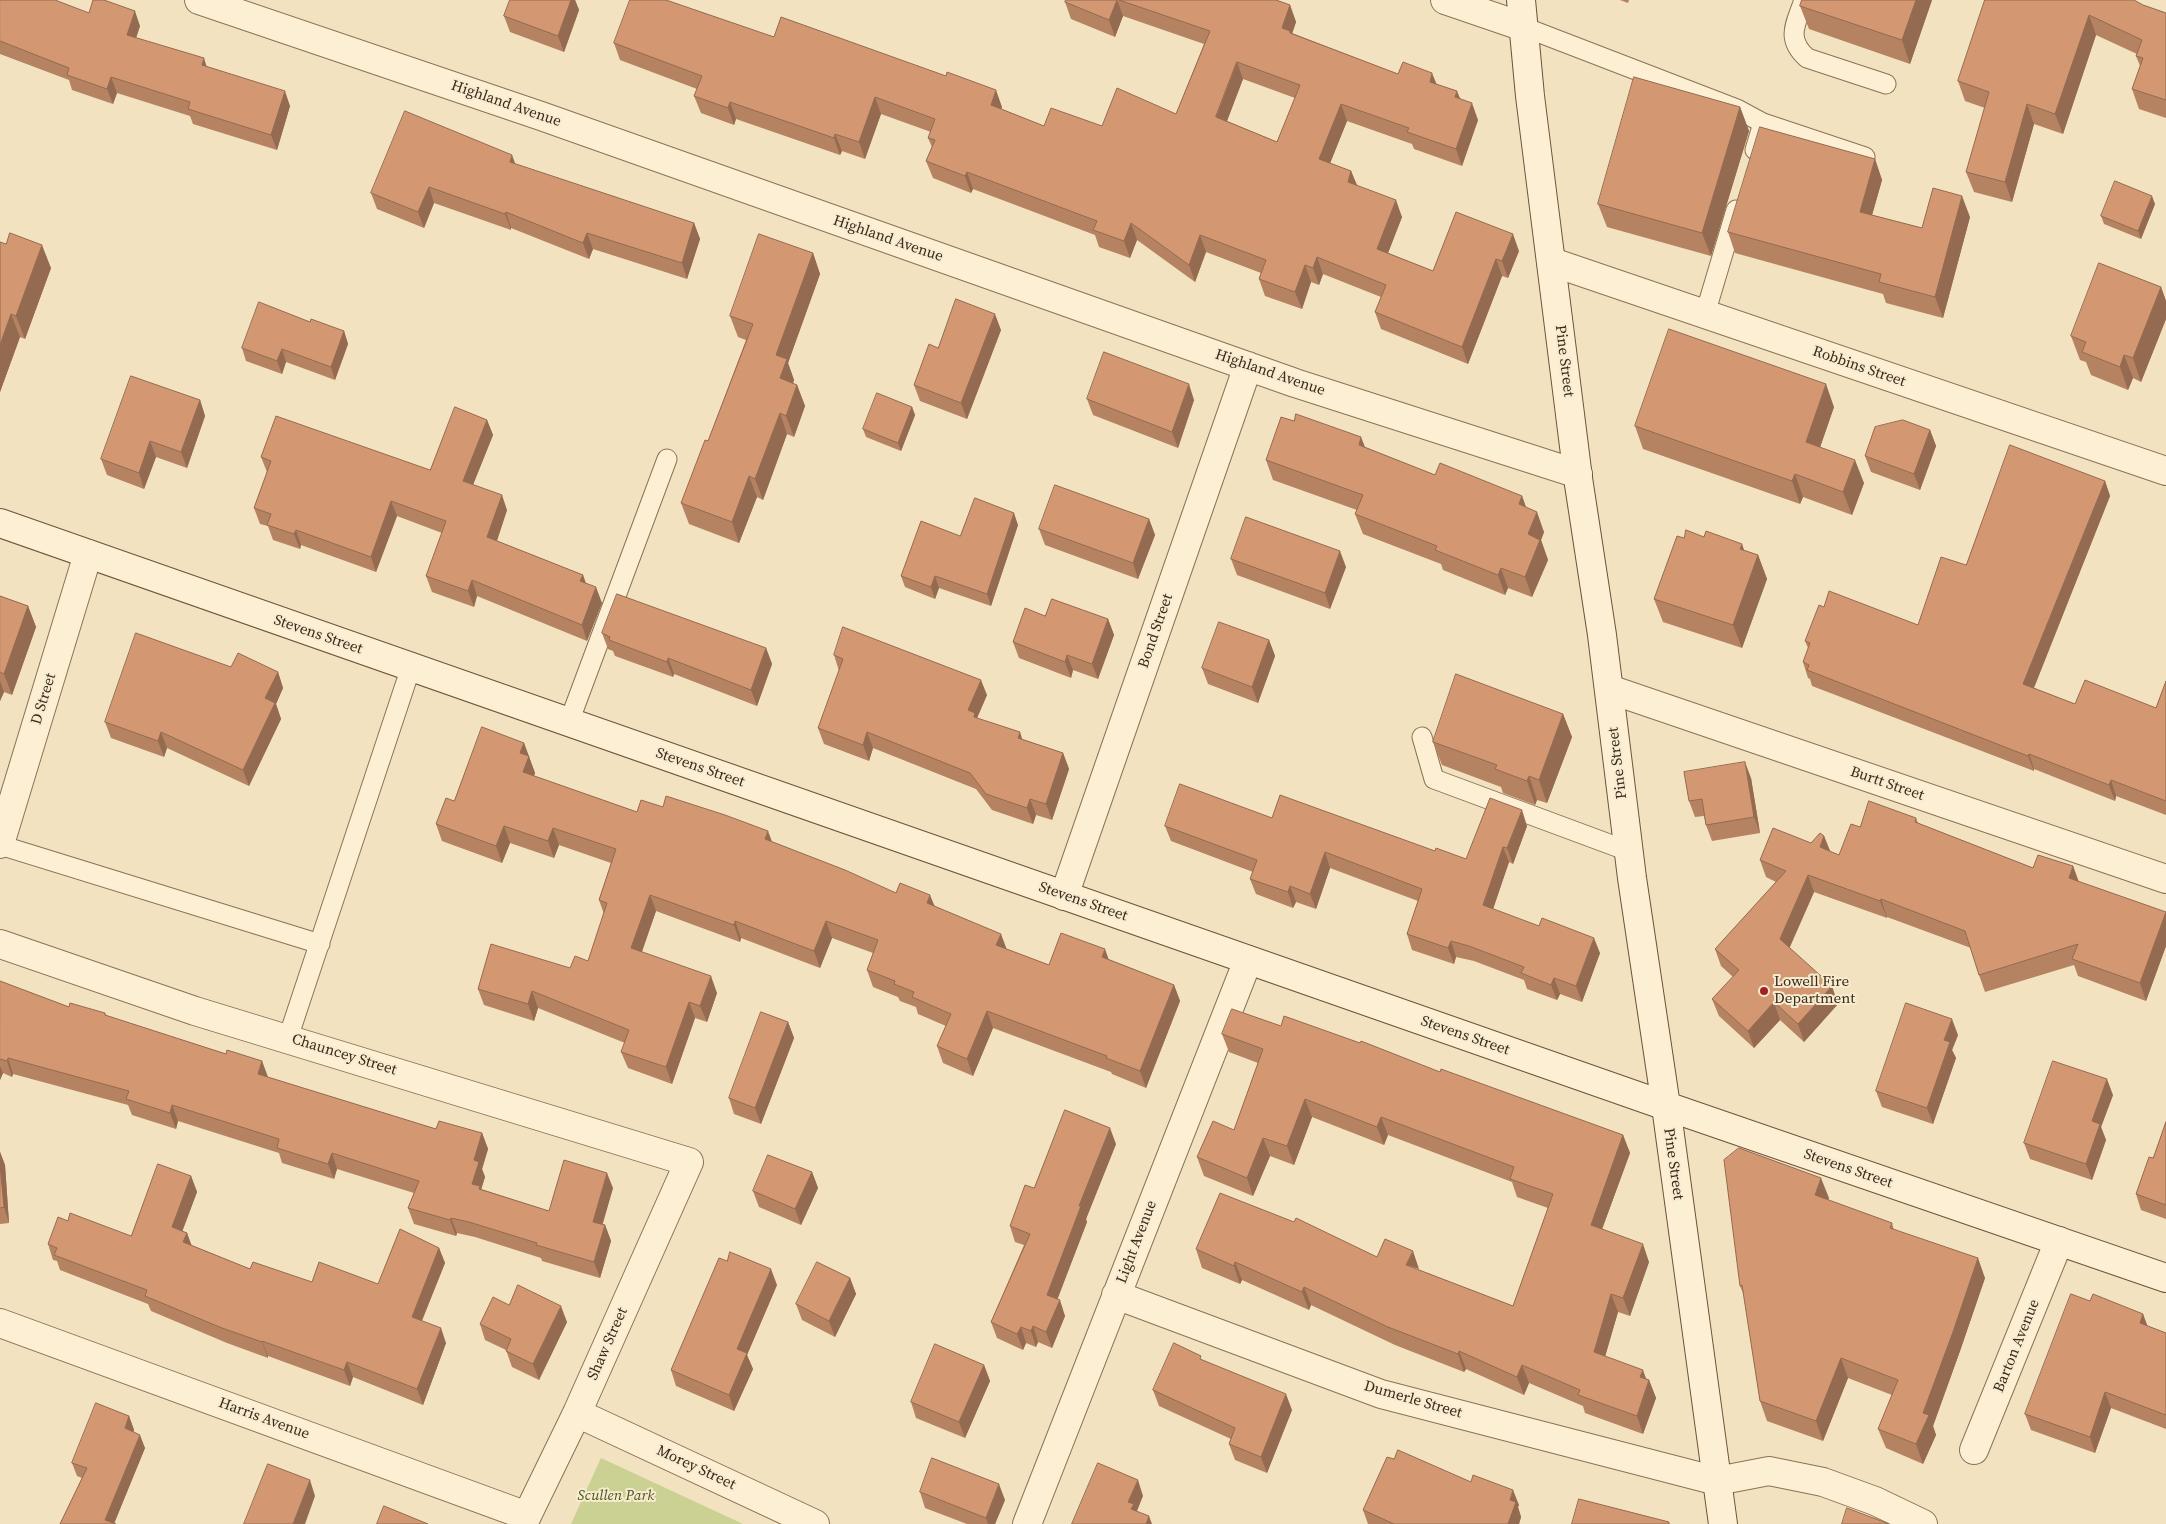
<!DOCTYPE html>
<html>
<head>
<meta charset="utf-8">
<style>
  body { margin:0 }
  canvas { display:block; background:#f2e2bf }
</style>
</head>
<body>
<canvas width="2166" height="1524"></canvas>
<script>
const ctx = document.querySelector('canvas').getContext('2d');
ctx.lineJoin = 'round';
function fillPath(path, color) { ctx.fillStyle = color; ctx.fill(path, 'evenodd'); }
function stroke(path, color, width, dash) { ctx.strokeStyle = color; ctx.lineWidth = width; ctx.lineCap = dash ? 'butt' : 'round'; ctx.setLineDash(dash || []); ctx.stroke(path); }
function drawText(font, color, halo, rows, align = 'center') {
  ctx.font = font + ' "Source Serif 4",serif'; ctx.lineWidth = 4; ctx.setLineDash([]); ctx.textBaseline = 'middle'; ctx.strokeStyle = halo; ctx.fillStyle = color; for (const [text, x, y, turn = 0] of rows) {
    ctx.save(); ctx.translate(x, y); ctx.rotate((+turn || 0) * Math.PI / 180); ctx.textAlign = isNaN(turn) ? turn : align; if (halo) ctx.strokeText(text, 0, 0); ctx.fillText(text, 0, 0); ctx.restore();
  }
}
fillPath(new Path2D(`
  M601,1458l142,66h-172z`), '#cbd093');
const lane = new Path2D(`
  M1804,0c-8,24 -19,38 3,58l79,26
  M1524,27l213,82 26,14
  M1755,150l8,-27 102,34
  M1705,314l31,-104
  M569,722l98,-263
  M1422,737l12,42 194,72
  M0,845l320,99
  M288,1038l123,-371`);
const street = new Path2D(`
  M199,0l342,116 754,267 283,91
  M1445,0l79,27
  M1552,262l614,209
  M1609,689l557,190
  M0,844l88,-290
  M1064,896l184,-530
  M0,944l195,67 494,151 -112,251 -54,111
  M1116,1295l265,99 336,87 52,-10 54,11 52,19 48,23
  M0,1323l527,193
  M577,1413l238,111
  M1974,1450l85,-209
  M1027,1524l221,-564`);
const secondary = new Path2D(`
  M1521,0l9,96 48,382 24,157 30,243 34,228 57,418
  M0,523l1666,583 500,172`);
stroke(lane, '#8c7256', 21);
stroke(street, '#8c7256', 30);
stroke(secondary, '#6e5239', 30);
stroke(lane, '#fcefd3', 19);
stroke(street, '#fcefd3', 28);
stroke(secondary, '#fcefd3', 28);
fillPath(new Path2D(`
  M0,0l89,13 51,13 -4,12 70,28 84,40 -13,44 -84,-26 -3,-8 -73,-23 -4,11 -41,-14 -3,-10 -69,-26z
  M510,0h65l4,10 -15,42 -54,-20 -6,-16z
  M1066,0h210l14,5 6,17 -4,11 106,41 39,10 23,14 18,22 -16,46 -48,-17 -2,-5 -65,-23 -17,42 21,8 6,14 45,32 -14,36 45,18 86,-20 -11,27 -6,-2 -34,88 -87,-35 -6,-17 6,-15 -58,-23 -4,11 -8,-3 -9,27 -37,-13 -6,-17 2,-6 -55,-21 -11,30 -58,-42 -7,18 -31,-11 -4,-12 -122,-46 -2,4 -38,-15 -7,-17 6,-14 -4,-9 3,-6 -50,-18 -16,45 -23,-8 -2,4 -104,-36 -2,6 -33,-12 -7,-17 3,-7 -77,-29 -6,-17 160,-6 228,70 -1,2 43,17h58l74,-12 28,-70 -81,-28 -8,21 -44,-18 -6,-17zM1243,79l52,19 -18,44 -50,-21z
  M1620,0h9l-1,3z
  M1802,0h130l-22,64 -101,-35 -9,-23z
  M1985,0l158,5 23,8v105l-27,-9 -7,-20 8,-23 -4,-10 1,-2 -41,-19 -33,99 -29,-10 -22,78 -38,-10 -8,-20 19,-64 -20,-7 -7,-20z
  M1740,107l9,24 -38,125 -104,-29 -9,-23z
  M1875,159l7,21 -10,35 50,13 48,-11 -27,101 -57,-15 -3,-9 -148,-41 -7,-21z
  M516,165l178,58 6,16 -13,40 -94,-30 -4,10 -78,-31v2l-77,-27 -10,25 -47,-19 -6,-16z
  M2155,204l-14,35 -37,-15 -3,-8z
  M0,242l51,26 -26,71 -5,-2 -20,55z
  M813,253l7,21 -32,89 6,17 -1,4 4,1 8,21 -11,31 -7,-3 -24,66 -6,-3 -18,46 -50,-19 -8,-21 27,-62 38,-101 -8,-3 -8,-21z
  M2161,287l5,14v18l-25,63 -8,-4 -5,12 -37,-15 -5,-13 -6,-2 -9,-24z
  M310,322l34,9 4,13 -13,36 -49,-18 -4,12 -36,-13 -4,-13z
  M1001,330l-34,89 -47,-18 -6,-16 24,-37z
  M1087,399l107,1 -16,48 -85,-33z
  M200,400l5,16 -18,52 -31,-11 -12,32 -37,-14 -6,-16z
  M912,407l3,8 -14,36 -35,-14 -3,-8z
  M1834,407l-14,40 44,36 -12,32 -49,-18 -3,7 -157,-55 -8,-23z
  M487,420l6,15 -20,50 34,25 -10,31 86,34 3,8 16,20 -15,38 -110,-45 -3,11 -42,-15 -6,-16 16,-43 -45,-17 -21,56 -75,-27 -1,4 -27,-9 -5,-14 -8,-2 -6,-16 13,-36 -6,-15 169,13z
  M1930,430l6,16 -16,44 -49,-18 -6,-16z
  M1365,447l70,28 87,21 4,11 18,25 -3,8 7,20 -16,37 -24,-9 -3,7 -62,-25 -2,-6 -78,-30 -8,-20 2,-4 -84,-30 -7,-20z
  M2105,481l5,15 -76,192 41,16 81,4 10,-27v134l-50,-19 -1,5 -81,-32v2l-222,-85 -2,-7 -2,-1 -5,-16 5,-14 -3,-7 19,-34 94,18 48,-60z
  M1149,519l6,16 -17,44 -93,-34 -6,-16z
  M1018,525l-27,81 -52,-18 -4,11 -30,-12 -4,-11 59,-40z
  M1684,538l60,12 14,5 9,24 -25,69 -79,-26 -9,-23z
  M1231,559l115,8 -16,42 -93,-34z
  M0,596l28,10 8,21 -24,68 -8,-3 -4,9z
  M1045,616l63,3 6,16 -16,44 -25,-9 -2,8 -52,-20 -6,-16z
  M602,633l164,15 6,16 -15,42 -83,-32 -1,3 -58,-21 -2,-5 -5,-2z
  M1269,640l6,16 -17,47 -50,-19 -6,-16z
  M834,655l153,40 -10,23 45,21 41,14 6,16 -17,51 -16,-5 -3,9 -41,-14 -16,-21 -103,-41 -4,13 -45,-17 -6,-16 21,-57z
  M231,667l47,5 5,16 -7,16 5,15 -32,67 -82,-38 -3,9 -53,-19 -6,-16z
  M1563,714l9,23 -25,66 -10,-3 -2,5 -32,-12 -2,-6 -59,-22 -9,-23z
  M524,743l11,30 -1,3 103,36 135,30 124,51 38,13 72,43 43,16 59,-6 66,26 6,16 -34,87 -34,-14 -1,-2 -118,-44 -20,48 -30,-13 -6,-17 9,-20 -28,-12 -2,-7 -16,-6 -2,-4 -25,-10 -6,-17 6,-17 -41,-15 -12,30 -79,-30 -1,4 -84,-31 -14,41 75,41 -10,29 -12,-4 -23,66 -44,-16 -7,-16 4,-9 -87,-35 -4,13 -50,-16 -6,-16 92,-21 18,-7 16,-47 -5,-14 12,-37 -52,-18 -5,13 -44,-15 -8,20 -60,-22 -6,-17z
  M1751,778l9,55 -48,8 -6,-16 -2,-9 -9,1 -6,-16z
  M1272,818l163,33 31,8 61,-33 -14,38 -4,-2 -16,47 107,44 -18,49 -22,-8 -3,6 -30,-11 -3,-9 -50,-19 -18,-4 -2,7 -42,-14 -5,-16 11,-33 -88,-33 -14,41 -20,-7 -3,6 -37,-14 -6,-15 3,-7 -82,-31 -6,-15z
  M1916,818l2,5 115,45 40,-2 6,16 87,31v33l-20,55 -68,-25 -4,-11 -89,27 -6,-17 -8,-27 -84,-31v1l-73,-26 -25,56 49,56 -34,38 -24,-22 -26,28 -35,-32 -7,-17 21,-22 -12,-11 -6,-17 61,-67 -10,-5 -6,-17 51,-17 13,-7 6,16 9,3 21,-28z
  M0,981l69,26 36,6 2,3 119,38 36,7 5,16 169,52 46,4 6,16 -6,20 3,8 -4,12 68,22 64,-23 -11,36 3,1 6,16 -11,37 -58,-17 -1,-3 -66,-21 -18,-4 -1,3 -42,-12 -6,-16 6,-15 -77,-24 -3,10 -52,-16 -3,-10 -101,-32 -2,8 -44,-14 -4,-10 -115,-31 -1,3 -9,-4 -3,7z
  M788,1022l6,16 -33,86 -27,-10 -5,-16z
  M1281,1026l159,46 183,63 7,18 -28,76 47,33 -19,54 -12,-4 -13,44 44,24 7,18 -13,36 -58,-21 -2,-7 -54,-23 -5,12 -58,-26 -2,3 -69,-27 -84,-40 -2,5 -67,-30 -2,4 -38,-16 -6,-19 181,8 42,13 94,36 35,-98 -31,-11 -5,-15 -124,-47 -4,10 -72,-28 -18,48 -24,-9 -17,40 -49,-20 -7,-19 37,-27 24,-67 -29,-11 -7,-18z
  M1958,1035l-6,15 4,8 -23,66 -51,-17 -6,-16z
  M2113,1095l-12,32 5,13 -14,40 -62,-21 -6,-16z
  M2166,1122v97l-25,-9 -5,-16 17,-36z
  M1116,1144l-30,75 1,3 -30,77 8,17 -13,32 -14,-6 -2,5 -10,-4 -3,7 -26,-12 -6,-16 33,-77 -9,-3 -5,-16 24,-38z
  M0,1152l5,13 4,58 -9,1z
  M812,1172l6,16 -17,37 -42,-18 -6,-16z
  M191,1176l6,16 -15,39 5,2 4,12 59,24 62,13 66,2 61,-36 6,15 -23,58 24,22 -23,62 -70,-28 -3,9 -82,-30v2l-41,-15 -76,-32 -3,-7 -88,-34 -3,-9 -4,-1 -5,-16 20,-23 63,15z
  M1829,1198l-1,2 64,23 2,7 91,48 -25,73 -27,75 3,9 -13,29 -37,-16 -8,-19 14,-34 -44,-17 -25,63 -56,-20 -7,-20 -16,-106 -4,-9z
  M850,1278l6,16 -21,43 -33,-17 -6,-16z
  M777,1285l-30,70 6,14 -19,42 -58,-25 -5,-16z
  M2090,1301l53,13 4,12 19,7v96l-55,-21 -16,45 -64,-23 -6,-16z
  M509,1305l58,17 -28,58 -27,-13 -6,-17 -21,-10 -5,-16z
  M1203,1360l89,50 -25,63 -32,-13 -6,-16 2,-5 -72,-33 -6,-16z
  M984,1365l6,16 -25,57 -49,-20 -5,-16z
  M129,1416l5,14 -1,2 12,16 -31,75 -54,1 22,-46 -5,-2 -5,-13z
  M920,1492l85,8 -10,24h-28l-42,-16z
  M1519,1505l-1,2 3,10 -2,7h-151l-5,-14z`), '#b58362');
fillPath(new Path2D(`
  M571,0h4l4,10 -15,42 -6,-16z
  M1117,0l6,16 -8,21 -6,-17z
  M1916,0h16l-22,64 -8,-24z
  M1290,5l6,17 -4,12 -10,-6z
  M135,11l5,15 -8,24 -5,-15z
  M2089,15l7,20 -33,99 -8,-20z
  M204,58l5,16 -7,-9z
  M1237,62l6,17 -21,55 -6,-17z
  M1432,73l7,17 -9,-8z
  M111,77l6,16 -4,11 -6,-15z
  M996,90l6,17 -5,15 -6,-17z
  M285,91l5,15 -13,44 -6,-15z
  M1457,91l7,17 -9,-11z
  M875,97l6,17 -16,45 -6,-17z
  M730,102l6,17 -2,6 -6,-17z
  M1472,103l6,17 -16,46 -6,-17z
  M1341,104l6,17 -22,55 -6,-17z
  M2027,104l7,20 -22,78 -7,-20z
  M1740,107l9,24 -38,125 -9,-23z
  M835,134l7,17 -2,4 -6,-17z
  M512,155l6,16 -8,-9z
  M1875,159l7,21 -15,53 -7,-21z
  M1351,171l7,17 -10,-6z
  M967,172l6,17 -2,4 -6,-17z
  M429,187l5,16 -10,25 -6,-16z
  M1962,196l8,21 -27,101 -8,-21z
  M2152,196l3,8 -14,35 -3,-8z
  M1396,200l6,17 -19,49 -6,-17z
  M506,212l5,16v2l-6,-16z
  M694,223l6,16 -13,40 -5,-16z
  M1131,223l6,17 -7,18 -6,-17z
  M587,233l6,16 -4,10 -6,-16z
  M1513,234l6,17 -11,27 -6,-17z
  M1200,235l6,17 -11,30 -6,-17z
  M42,245l9,23 -26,71 -9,-23z
  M813,253l7,21 -32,89 6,17 -7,19 -7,-21 -4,-23z
  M1317,257l6,17 -4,11 -6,-17z
  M1496,259l6,17 -34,88 -6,-17z
  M1305,265l6,17 -9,27 -7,-17z
  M2161,287l5,14v18l-25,63 -8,-24z
  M11,314l9,23 -20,55v-47z
  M995,314l6,16 -34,89 -6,-16z
  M344,331l4,13 -13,36 -4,-13z
  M282,349l4,13 -4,12 -5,-13z
  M2124,355l9,23 -5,12 -8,-23z
  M1189,384l5,16 -16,48 -6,-16z
  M1826,384l8,23 -20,58 -8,-23z
  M797,385l8,21 -11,31 -8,-21z
  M200,400l5,16 -18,52 -6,-16z
  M912,407l3,8 -14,36 -3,-8z
  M780,413l7,21 -24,66 -8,-21z
  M487,420l6,15 -25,62 -5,-16z
  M1930,430l6,16 -16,44 -6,-16z
  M1361,437l8,20 -10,-12z
  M150,441l6,16 -12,32 -5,-16z
  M1855,460l9,23 -12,32 -9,-23z
  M1795,474l8,23 -3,7 -8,-23z
  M749,476l8,21 -18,46 -7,-21z
  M2105,481l5,15 -81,204 -6,-16z
  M502,495l5,15 -14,42 -6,-15z
  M1522,496l7,20 -10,-12z
  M391,501l6,15 -21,56 -5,-15z
  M1537,512l7,20 -3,8 7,20 -16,37 -7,-20 3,-43z
  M1014,513l4,12 -27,81 -4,-12z
  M1149,519l6,16 -17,44 -5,-16z
  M296,530l5,15 -1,4 -6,-15z
  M1742,544l8,23 -10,-18z
  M1340,551l6,16 -16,42 -5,-16z
  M1758,555l9,24 -25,69 -9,-23z
  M1501,568l7,20 -3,7 -7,-20z
  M583,575l5,16 -8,-10z
  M935,576l4,12 -4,11 -4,-12z
  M472,580l5,16 -3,11 -6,-16z
  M596,587l6,16 -15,38 -5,-16z
  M28,606l8,21 -24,68 -8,-21z
  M1108,619l6,16 -16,44 -6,-15z
  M1269,640l6,16 -17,47 -6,-16z
  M766,648l6,16 -15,42 -6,-16z
  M1067,655l6,15 -2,8 -6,-16z
  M668,658l6,16 -1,3 -6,-15z
  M278,672l5,16 -7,16 5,15 -32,67 -6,-16 22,-72z
  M981,680l6,15 -10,23 4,11 -13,-19z
  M0,681l4,11 -4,9z
  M1563,714l9,23 -25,66 -8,-23z
  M161,732l6,16 -3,9 -6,-16z
  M867,732l6,16 -4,13 -6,-16z
  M1020,732l5,16 -7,-10z
  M524,743l11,30 -6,16 -6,-17 -3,-19z
  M1063,753l6,16 -17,51 -6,-16z
  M2029,754l5,15v2l-6,-15z
  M1745,762l6,16 9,55 -6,-16z
  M1529,776l8,24 -2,5 -8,-24z
  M2111,780l5,16 -1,5 -6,-16z
  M1030,799l6,16 -3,9 -6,-16z
  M1522,810l5,16 -14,38 -6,-16z
  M504,826l6,17 -8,20 -6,-17z
  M553,828l6,17 -5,13 -6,-17z
  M768,831l6,16 -9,-8z
  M1824,836l7,17 -11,-6z
  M1503,847l6,15 -20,59 -6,-16z
  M1325,852l5,16 -14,41 -6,-15z
  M2073,866l6,17 -10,-5z
  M1808,875l6,17 -28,64 -6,-17z
  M1290,886l6,16 -3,6 -5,-16z
  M650,895l6,16 -19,54 -6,-17z
  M930,895l7,17 -10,-9z
  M1881,899l6,18v1l-7,-17z
  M2166,912v34l-20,55 -6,-18z
  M735,921l6,17 -1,4 -6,-17z
  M826,921l6,17 -12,30 -6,-17z
  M1001,934l6,16 -11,-5z
  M1594,938l6,15 -18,49 -6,-16z
  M1451,941l5,16 -2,7 -6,-16z
  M1105,949l6,17 -9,-9z
  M711,976l6,17 -10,29 -7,-16z
  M1554,978l6,16 -3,6 -6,-15z
  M1174,985l6,16 -34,87 -6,-17z
  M1832,986l6,18 -34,38 -6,-18z
  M532,991l6,17 -4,13 -6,-17z
  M689,1002l6,16 -23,66 -6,-17z
  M1774,1002l6,18 -26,28 -6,-17z
  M987,1011l6,17 -20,48 -6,-17z
  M1952,1019l6,16 -6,15 4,8 -23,66 -6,-16 17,-68z
  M788,1022l6,16 -33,86 -6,-16z
  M8,1058l5,16 -1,3 -5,-16z
  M262,1061l6,16 -10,-3z
  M0,1066l3,7 -3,7z
  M2107,1079l6,16 -12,32 5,13 -14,40 -6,-16 6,-43z
  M1305,1099l7,18 -18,48 -7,-19z
  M172,1105l6,16 -2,8 -6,-16z
  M1381,1117l7,18 -4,10 -7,-18z
  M1110,1128l6,16 -30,75 1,3 -34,89 -6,-16 32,-89z
  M482,1133l6,16 -6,20 3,8 -4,13 -9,-6 2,-24z
  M1623,1135l7,18 -33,90 -6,-18z
  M1263,1138l7,18 -17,40 -6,-18z
  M0,1152l5,13 4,58 -5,-16 -4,-43z
  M332,1153l5,16 -3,10 -6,-15z
  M812,1172l6,16 -17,37 -6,-16z
  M607,1173l6,15 -14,49 -6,-15z
  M191,1176l6,16 -19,51 -6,-16z
  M1821,1178l8,20 -7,17 -7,-20z
  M451,1218l6,15 -1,3 -6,-16z
  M605,1225l6,16 -11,37 -6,-16z
  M187,1233l6,16 -10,-7z
  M1643,1244l6,18 -19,54 -7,-18z
  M439,1248l6,15 -28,69 -5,-15z
  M1413,1251l6,18 -13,-4z
  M1978,1258l7,20 -25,73 -27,75 3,9 -13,29 -7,-20 7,-31z
  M1235,1262l7,18 -2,4 -6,-18z
  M771,1269l6,16 -30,70 6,14 -19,42 -5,-16 8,-46z
  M850,1278l6,16 -21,43 -6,-16z
  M1304,1287l7,18 -2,5 -7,-18z
  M1611,1294l7,18 -17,59 -7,-19z
  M1060,1300l5,16 -13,32 -6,-16z
  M561,1306l6,16 -28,58 -6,-16z
  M2143,1314l6,16 -9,-7z
  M1033,1326l5,16 -2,5 -5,-16z
  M1021,1327l5,16 -3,7 -6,-16z
  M441,1328l5,15 -23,62 -6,-16z
  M262,1341l6,15v2l-6,-16z
  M1459,1351l7,18 -2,3 -6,-18z
  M1841,1358l7,20 -25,63 -7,-20z
  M347,1362l6,15 -3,9 -6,-16z
  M984,1365l6,16 -25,57 -6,-16z
  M1522,1365l7,18 -5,12 -7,-18z
  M1643,1370l5,14 1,-4 7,18 -13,36 -6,-18 3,-39z
  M2105,1392l6,16 -16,45 -5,-16z
  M1286,1394l6,16 -25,63 -6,-16z
  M129,1416l5,14 -4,12 -5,-14z
  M140,1435l5,13 -31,76 -9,-4z
  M310,1480l5,16 -10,28h-12z
  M1138,1480l5,16 -6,15v13l-9,-22z
  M999,1484l6,16 -10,24h-7l-2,-6z
  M1513,1490l6,15 -1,2 3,10 -2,7h-11l2,-24z
  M1149,1516l3,8h-6z`), '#946a50');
const building = new Path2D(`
  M0,0h55l34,13 4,-13h11l31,11 -8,24 77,23 -2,7 83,26 -14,44 -83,-26 2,-7 -79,-25 -4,12 -40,-14 2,-7 -69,-27z
  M510,0h61l-13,36 -54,-20z
  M630,0h36l108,37 7,-20 165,59 1,-4 49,18 -5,15 53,21 7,-18 51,18 15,-38 59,26 34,-83 -91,-31h157l14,5 -8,23 8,3v2l108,41 5,-12 29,11 -2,9 27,9 -2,6 17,6 -16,46 -49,-17 2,-4 -68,-24 -22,55 32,12 -3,11 48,18 -19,49 56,22 23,-59 57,22 -11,27 -6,-2 -34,88 -87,-35 11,-27 -69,-28 -4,11 -8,-3 -10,27 -36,-13 7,-19 -66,-25 -11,30 -58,-42 -7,18 -31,-11 4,-9 -130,-49 -2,4 -39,-15 9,-21 -7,-2 7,-19 -60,-22 -16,45 -24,-8 -1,4 -104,-36 -2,6 -34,-12 8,-20 -88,-33zM1237,62l63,23 -23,57 -61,-25z
  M1066,0h51l-8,20 -44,-18z
  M1802,0h114l-14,40 -102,-34z
  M1985,0h149l9,5 23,8v87l-34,-11 11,-31 -7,-2 6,-16 -53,-25 -34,99 -28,-10 -22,78 -39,-10 23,-80 -31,-11z
  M1634,77l106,30 -38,126 -104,-29z
  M405,111l107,44 -2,7 184,61 -12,40 -95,-30 -4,10 -77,-31 -1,2 -76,-27 -11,25 -47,-19z
  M1760,127l115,32 -15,53 62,16 11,-40 29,8 -27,101 -56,-15 2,-8 -153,-42z
  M2115,181l37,15 -14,35 -37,-15z
  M10,233l32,12 -26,71 -5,-2 -11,31v-103l6,2z
  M759,234l54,19 -37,102 11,4 -7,19 17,7 -11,31 -6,-3 -25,66 -6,-3 -17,46 -51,-19 24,-63 3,1 45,-117 -23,-8z
  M2099,263l62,24 -28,71 -9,-3 -4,12 -38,-15 4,-10 -15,-6z
  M956,299l39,15 -34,89 -47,-18 15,-41 9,4z
  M259,302l51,20 1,-3 33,12 -13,36 -49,-18 -5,12 -35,-13z
  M1669,329l157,55 -20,58 49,18 -12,32 -48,-18 -3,7 -157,-55z
  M1104,352l85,32 -17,48 -85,-33z
  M131,376l69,24 -19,52 -31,-11 -11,32 -38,-14z
  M877,393l35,14 -14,36 -35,-14z
  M455,407l32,13 -24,61 39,14 -15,42 96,38 -3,6 16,6 -14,38 -110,-45 -4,11 -42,-15 20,-55 -55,-20 -20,56 -75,-27 -2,4 -27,-9 4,-11 -17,-6 17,-47 -10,-4 15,-41 154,54z
  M1296,414l65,23 -2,8 76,30 5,-12 82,33 -3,8 18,8 -9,22 12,6 -15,37 -24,-9 -3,7 -63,-25 2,-4 -82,-32 8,-19 -97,-35 15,-43 13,4z
  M1903,420l27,10 -16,44 -49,-18 10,-29z
  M2010,445l95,36 -82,203 52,20 10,-24 71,28 10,-27v120l-55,-21 -2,5 -80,-31 -1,2 -221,-86 2,-5 -6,-3 7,-19 -5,-2 14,-36 5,2 5,-16 89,34 23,-68 25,8z
  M1055,485l94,34 -16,44 -94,-34z
  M975,498l39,15 -27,81 -52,-18 -4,11 -30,-11 20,-55 39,15z
  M1246,517l94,34 -15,42 -94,-34z
  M1686,530l18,7 2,-6 36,13 -2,5 18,6 -25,70 -79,-26 23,-63 7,2z
  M617,594l149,54 -15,42 -83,-32 -1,4 -58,-22 1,-3 -8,-4z
  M0,596l28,10 -24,68 -4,-2z
  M1052,599l56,20 -16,45 -25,-9 -2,7 -52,-20 12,-34 20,8z
  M1219,622l50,18 -17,47 -50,-19z
  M843,627l138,53 -13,30 7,3 -1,4 46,15 -2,6 45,15 -17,51 -16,-5 -3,9 -41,-14 -16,-21 -103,-41 -4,13 -45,-17 25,-69 -9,-4z
  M136,633l95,34 7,-14 40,19 -13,26 10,5 -32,67 -82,-38 -3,9 -53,-19z
  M1456,674l107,40 -24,66 -10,-4 -2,5 -32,-12 2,-4 -64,-23z
  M482,727l42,16 -4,10 9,3 -6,16 114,40 4,-12 22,7 3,-11 59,19 43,16 -3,8 80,31 51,23 4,-10 30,12 -3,8 74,31 -5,11 53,20 12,-32 44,16 -3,8 72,28 -34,86 -34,-13 1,-2 -120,-45 -20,48 -30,-13 14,-32 -39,-17 2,-5 -20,-8 1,-3 -28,-11 11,-30 -52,-19 -12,30 -79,-30 -1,4 -84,-30 -19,53 80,28 -11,30 -11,-4 -23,65 -45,-15 8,-22 -97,-39 -4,13 -50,-15 13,-45 79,24 5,-12 13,5 19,-58 -8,-3 17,-51 -63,-21 -5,13 -44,-15 -8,20 -60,-22 10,-26 8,3z
  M1745,762l9,55 -48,8 -4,-26 -13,2 -5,-29z
  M1180,784l92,34 8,-23 155,56 1,-3 30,11 24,-61 32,12 -15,38 -4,-1 -20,58 56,21 3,-8 52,20 -18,48 -22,-8 -3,7 -30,-12 3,-6 -55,-21 -18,-5 -3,7 -41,-14 15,-45 -97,-37 -15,42 -20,-8 -2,6 -38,-13 7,-19 -92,-34z
  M1869,801l47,17 -1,4 118,46 5,-13 35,11 -4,12 97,34 -26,71 -68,-24 6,-15 -99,31 -14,-44 -84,-32 -1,2 -72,-26 -28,64 52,47 -34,38 -24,-22 -26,29 -36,-32 27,-29 -24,-21 71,-78 -26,-11 13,-32 38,15 9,-10 4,3 -4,11 19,8 12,-31 9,3z
  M0,981l69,26 1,-4 35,10v2l121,39 1,-4 35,11 -4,13 178,55 3,-8 43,12 -8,27 5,2 -7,22 8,2 -1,3 70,22 15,-51 43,13 -14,49 12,3 -11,37 -58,-17 1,-2 -68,-21 -18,-4 -1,2 -42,-12 11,-27 -87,-28 -4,11 -51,-16 2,-9 -107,-34 -2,8 -44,-14 3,-8 -121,-33 -1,3 -7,-2z
  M1906,1003l46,16 -8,21 6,2 -23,66 -51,-17z
  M1232,1009l49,17 3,-10 76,27 1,-2 79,31 1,-3 182,66 -32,90 52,19 -20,54 -12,-4 -17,58 49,18 -3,7 9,3 -12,36 -59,-21 2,-5 -58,-25 -5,12 -58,-26 -1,3 -70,-27 -84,-40 -2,5 -67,-30 -1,4 -38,-17 24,-56 74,29 2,-4 81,39 8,-18 28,12 -7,14 107,41 40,-112 -43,-15 4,-12 -133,-50 -4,10 -72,-28 -18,47 -24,-8 -16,40 -50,-21 16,-36 21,9 29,-81 -41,-15z
  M761,1012l27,10 -33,86 -26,-10z
  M2053,1061l54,18 -15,42 8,3 -14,40 -62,-21z
  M1065,1110l45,18 -31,78h2l-34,89 13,5 -14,32 -13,-6 -2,5 -10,-4 -4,7 -26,-12 39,-88 -20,-8 15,-41 9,3z
  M2166,1122v83l-30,-11 13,-37 4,1z
  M1739,1148l82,30 -6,17 77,28 -2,5 88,30 -25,74 -30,81 6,2 -13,29 -38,-15 20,-49 -57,-22 -25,63 -56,-20 -18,-116 -2,1 -16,-126z
  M768,1155l44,17 -17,37 -42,-18z
  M0,1164l4,43 -4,1z
  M158,1164l33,12 -19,51 15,6 -4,9 67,27 3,-7 59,20 7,-20 59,22 22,-55 39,19 -27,69 29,11 -24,61 -70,-27 -3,8 -82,-29v1l-40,-14 -77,-32 2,-6 -93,-35 3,-7 -9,-4 10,-27 10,4 2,-8 61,23z
  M730,1252l41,17 -34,80 10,4 -18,42 -58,-25 48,-112 8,3z
  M817,1262l33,16 -21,43 -33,-17z
  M518,1285l43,21 -28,58 -27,-13 5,-12 -31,-15 13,-27 16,8z
  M2071,1294l19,7 3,-7 50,20 -3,9 26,10v82l-61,-23 -15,45 -65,-23z
  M1174,1343l27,13 -1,3 86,35 -25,63 -32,-13 6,-16 -82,-38z
  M935,1344l49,21 -25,57 -48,-20z
  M96,1403l33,13 -4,12 15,7 -35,85 11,4h-56l27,-56 -15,-5z
  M1398,1450l73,32 2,-7 40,15 -3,10 6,2 -8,22h-114l-31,-14 24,-53 7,2z
  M932,1458l67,26 -13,34 -66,-26z
  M1098,1463l40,17 -10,22 6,2 -3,5 18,7 -3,8h-74z
  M268,1464l42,16 -17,44h-49z
  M1579,1499l90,23v2h-97z
  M384,1506l44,18h-51z
  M1847,1508l42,16h-47z`);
fillPath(building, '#d39872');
stroke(building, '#946a50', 1);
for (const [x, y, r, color] of [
  [1764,991,5,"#a02124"]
]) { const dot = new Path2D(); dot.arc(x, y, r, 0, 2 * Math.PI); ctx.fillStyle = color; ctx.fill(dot); stroke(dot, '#f8ecd0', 2); }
drawText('15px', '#3a2a1c', '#f8ecd0', [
  ["Highland Avenue",506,104,19],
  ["Highland Avenue",888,239,19],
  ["Pine Street",1564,361,83],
  ["Robbins Street",1859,367,19],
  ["Highland Avenue",1270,373,19],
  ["Bond Street",1156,631,-71],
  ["Stevens Street",318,635,19],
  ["D Street",44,699,-73],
  ["Pine Street",1618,763,-97],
  ["Stevens Street",700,768,19],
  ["Burtt Street",1887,784,19],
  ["Stevens Street",1083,902,19],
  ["Stevens Street",1465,1036,19],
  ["Chauncey Street",344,1055,17],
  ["Pine Street",1673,1164,82],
  ["Stevens Street",1848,1169,19],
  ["Light Avenue",1137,1242,-69],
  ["Shaw Street",608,1344,-66],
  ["Barton Avenue",2017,1346,-68],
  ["Dumerle Street",1413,1400,16],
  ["Harris Avenue",264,1419,20],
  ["Morey Street",696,1468,25]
]);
drawText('15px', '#3a2a1c', '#f8ecd0', [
  ["Lowell Fire",1774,982],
  ["Department",1774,999]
], 'left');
drawText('italic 15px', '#4c5821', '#f8ecd0', [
  ["Scullen Park",616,1496]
]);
</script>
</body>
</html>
